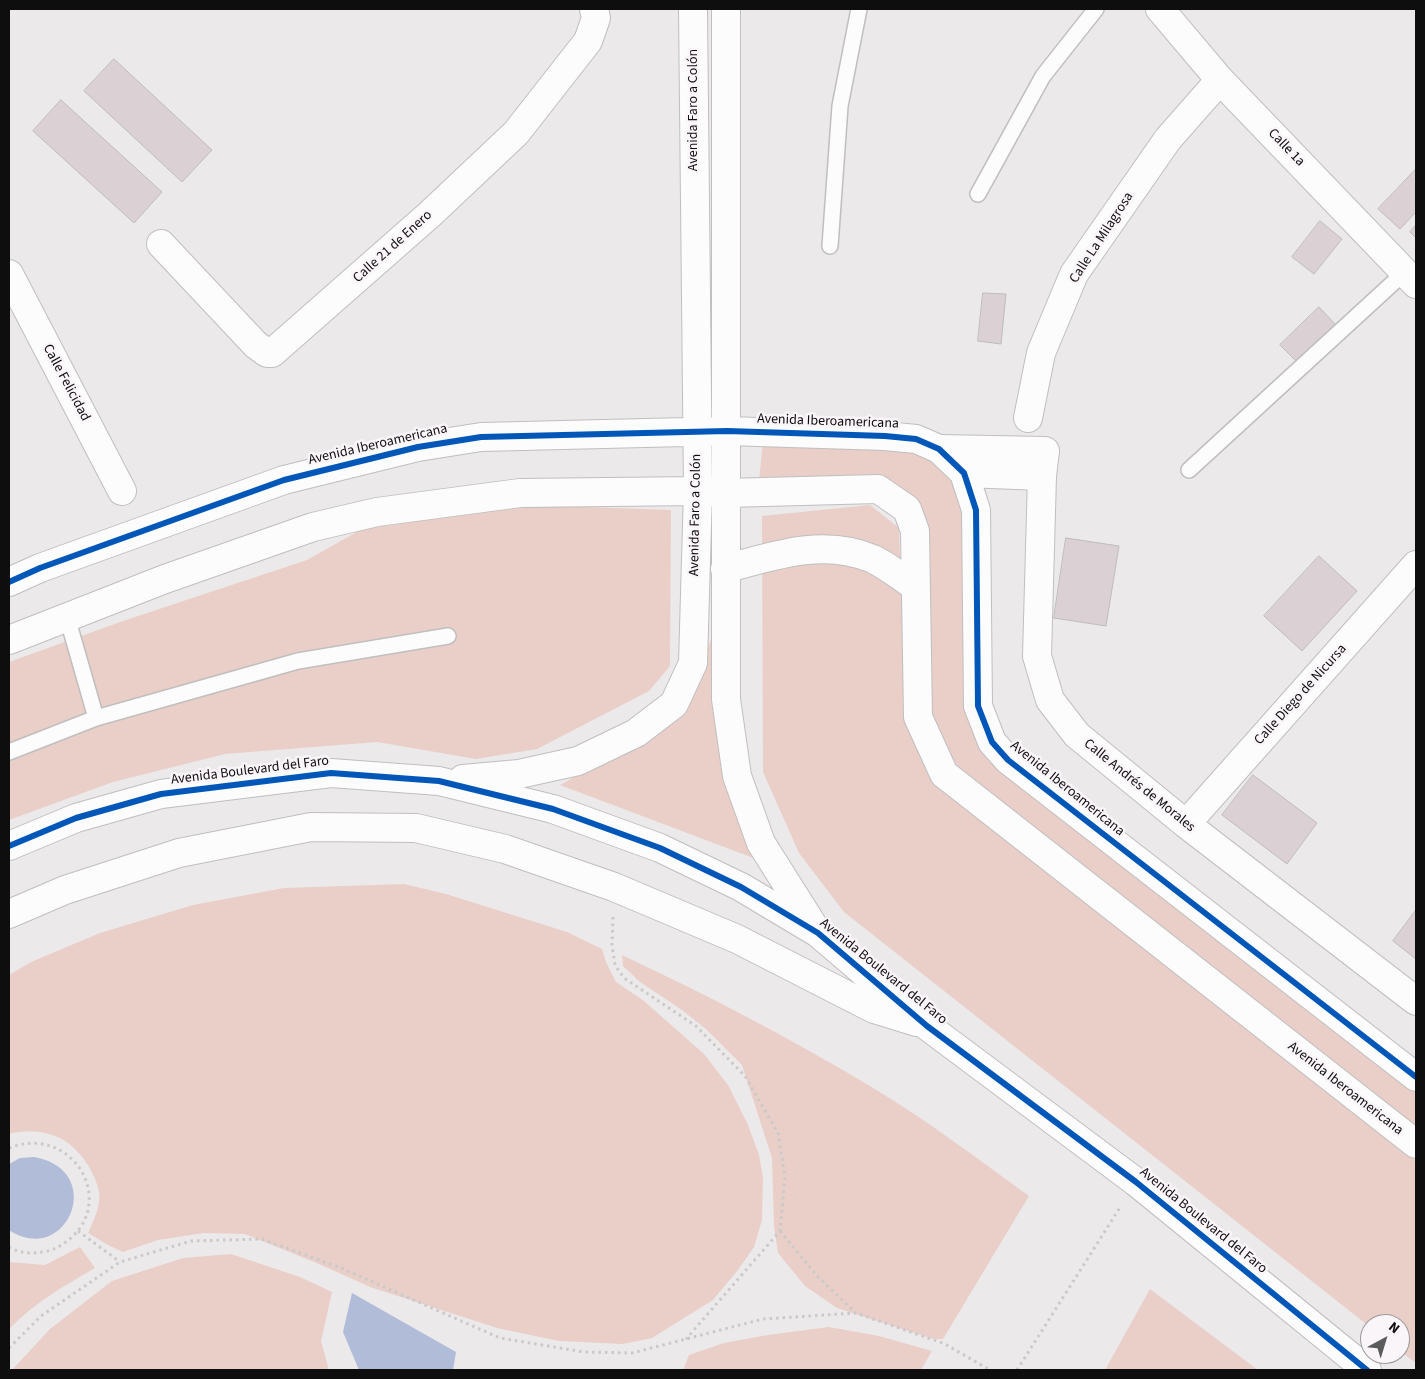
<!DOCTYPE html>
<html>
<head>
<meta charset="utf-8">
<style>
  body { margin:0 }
  #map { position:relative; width:1425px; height:1379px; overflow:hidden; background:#ece9eb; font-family:"Source Sans 3",sans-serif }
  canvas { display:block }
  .frame { position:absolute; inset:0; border:10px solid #0f0e0f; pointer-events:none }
  .north { position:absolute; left:1360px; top:1314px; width:50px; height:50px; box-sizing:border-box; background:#faf5f9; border:1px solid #9c999b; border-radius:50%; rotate:39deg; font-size:14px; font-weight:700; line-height:20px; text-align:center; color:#0f0e0f }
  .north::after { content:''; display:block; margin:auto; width:18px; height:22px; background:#5c5b5c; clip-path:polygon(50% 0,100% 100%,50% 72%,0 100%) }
</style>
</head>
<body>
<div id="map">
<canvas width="1425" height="1379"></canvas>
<div class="frame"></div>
<div class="north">N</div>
</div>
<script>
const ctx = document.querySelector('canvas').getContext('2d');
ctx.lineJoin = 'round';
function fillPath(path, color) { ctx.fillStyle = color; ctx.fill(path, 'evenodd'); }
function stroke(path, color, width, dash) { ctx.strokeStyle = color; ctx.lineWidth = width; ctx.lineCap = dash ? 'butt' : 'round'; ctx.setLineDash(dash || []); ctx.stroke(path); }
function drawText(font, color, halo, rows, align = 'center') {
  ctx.font = font + ' "Source Sans 3",sans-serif'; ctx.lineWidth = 5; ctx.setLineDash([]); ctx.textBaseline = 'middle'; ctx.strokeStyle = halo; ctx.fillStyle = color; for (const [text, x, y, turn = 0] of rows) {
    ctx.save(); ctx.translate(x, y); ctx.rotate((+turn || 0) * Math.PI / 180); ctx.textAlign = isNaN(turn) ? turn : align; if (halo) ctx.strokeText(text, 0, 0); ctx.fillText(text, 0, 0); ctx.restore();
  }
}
fillPath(new Path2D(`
  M763,440l148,4 47,33 12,33 17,237 429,338v53l-470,-377 -18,-45 -15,-215 -154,-20z
  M530,505l141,5 -1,156 -21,25 -112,58 -61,10 -99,-17 -152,12 -112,28 -104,38v-158l114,-41 184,-61 55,-31z
  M870,505l29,23 7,196 41,68 469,369v202l-16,-12v-27h-30v3l-526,-415 -45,-59 -36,-81 -1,-256z
  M713,634l4,104 39,121 -196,-74 77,-43 53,-46z
  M404,884l42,10 121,38 35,17 4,13 10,20 28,19 60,53 24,31 20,40 11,30 4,23 -1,42 -8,27 -16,23 -25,30 -61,38 -29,6 -64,-3 -62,-13 -127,-41 -51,-23 -74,-30 -41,-1 -46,7 -35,12 -15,-7 -20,-12c6,-13 13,-28 11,-41 -3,-18 -18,-41 -34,-51 -16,-10 -38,-12 -56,-7v-159l22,-13 69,-29 93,-28 91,-17z
  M622,955c85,40 168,83 248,131 55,33 107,72 159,110l-86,143h-10l-96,-31 -32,-22 -27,-33 -4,-27 -2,-68 -30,-93 -36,-36 -24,-19 -42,-28 -17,-16z
  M80,1247l15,21c-31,18 -61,35 -86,61v-67l36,3z
  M231,1254l69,23 32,15 -11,49 8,29h-317l38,-41 62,-48 71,-23z
  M1150,1289l108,81h-153z
  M829,1327l50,9 53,15 -11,19h-238l6,-15 35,-12 44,-8z`), '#e9cfc8');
fillPath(new Path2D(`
  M34,1157c74,13 33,111 -25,73v-66l11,-6z
  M352,1293l104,59 -3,18h-94l-16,-38z`), '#b0bcd8');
const building = new Path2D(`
  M114,59l98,91 -30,32 -98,-91z
  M61,100l101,92 -28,31 -101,-92z
  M1416,169v43l-16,17 -22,-20z
  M1320,221l22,18 -28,35 -22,-17z
  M1416,225v13l-6,-6z
  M983,293l23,1 -5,50 -23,-3z
  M1319,307l16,17 -38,38 -17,-17z
  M1066,538l53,8 -13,80 -52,-8z
  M1319,556l38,35 -55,60 -38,-35z
  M1253,775l64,48 -30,41 -65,-49z
  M1416,910v49l-23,-18z`);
fillPath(building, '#dbd0d3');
stroke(building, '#bdbbbc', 1);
const service = new Path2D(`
  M978,194l65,-118 53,-67
  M830,246l10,-140 19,-97
  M1189,470l217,-199
  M67,617l29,101 202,-57 150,-25
  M9,752l87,-34`);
const minor = new Path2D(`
  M1160,9l60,71 196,204
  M161,244l95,101 11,8h5l157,-138 87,-82 72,-92 8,-23 -2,-9
  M9,274l113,217
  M1028,418l13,-65 33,-79 94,-135 52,-59
  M939,449l106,2 -3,25 -5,180 13,44 27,35 109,89 230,177
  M964,473l78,3
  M1186,824l230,-259`);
const tertiary = new Path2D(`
  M726,9v690l11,77 24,67 53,84
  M725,569c49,-14 100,-31 148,-10 15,7 29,19 43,28
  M9,582l31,-14 244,-88 134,-33 63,-10 246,-6 158,5 31,3 23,10 25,24 12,37 2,196 14,36 16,18 408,317
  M9,640l156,-61 148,-52 64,-15 143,-19 178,-2 28,2 152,-4 29,20 8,22 3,186 26,57 472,370
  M463,779l56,-5 59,-13 58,-28 38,-29 19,-41 5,-172 -5,-482
  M9,846l67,-28 85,-24 170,-21 108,8 114,28 107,39 81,39 77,46 109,93 209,156 231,188
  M9,914l56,-24 114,-37 132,-26 105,1 89,21 109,38 123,52 137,70 42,13`);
stroke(service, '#c0bebf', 18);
stroke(minor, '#c0bebf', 30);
stroke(tertiary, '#c0bebf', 30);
stroke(new Path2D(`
  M613,917l-1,28 3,20 9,13 72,48 49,50 33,57 7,43 -5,55 -94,108
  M9,1148c60,-24 107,48 63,89 -9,8 -19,14 -30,15 -11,2 -23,1 -33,-5
  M78,1231l42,31
  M780,1231l38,46 38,36
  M9,1348l32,-32 79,-54 71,-21 71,-2 79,29 159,70 84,14 48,1 131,-34 93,-6 89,31 45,26
  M1017,1370l104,-164`), '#cac9ca', 3, [2.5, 4]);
stroke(service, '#fcfcfc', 15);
stroke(minor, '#fcfcfc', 28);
stroke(tertiary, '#fcfcfc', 28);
stroke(new Path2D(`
  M9,582l31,-14 244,-88 134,-33 63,-10 246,-6 158,5 31,3 23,10 25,24 12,37 2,196 14,36 16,18 408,317
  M9,846l67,-28 85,-24 170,-21 108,8 114,28 107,39 81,39 77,46 109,93 209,156 231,188`), '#0057b8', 6);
drawText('14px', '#0f0e0f', '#faf5f9', [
  ["Avenida Faro a Colón",694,110,-90],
  ["Calle 1a",1286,148,46],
  ["Calle La Milagrosa",1102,238,-57],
  ["Calle 21 de Enero",393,247,-42],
  ["Calle Felicidad",66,383,62],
  ["Avenida Iberoamericana",828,422,2],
  ["Avenida Iberoamericana",378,445,-13],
  ["Avenida Faro a Colón",696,515,-89],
  ["Calle Diego de Nicursa",1301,695,-48],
  ["Avenida Boulevard del Faro",250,771,-7],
  ["Calle Andrés de Morales",1139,786,39],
  ["Avenida Iberoamericana",1067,789,39],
  ["Avenida Boulevard del Faro",883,972,39],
  ["Avenida Iberoamericana",1345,1089,38],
  ["Avenida Boulevard del Faro",1203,1221,39]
]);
</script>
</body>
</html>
